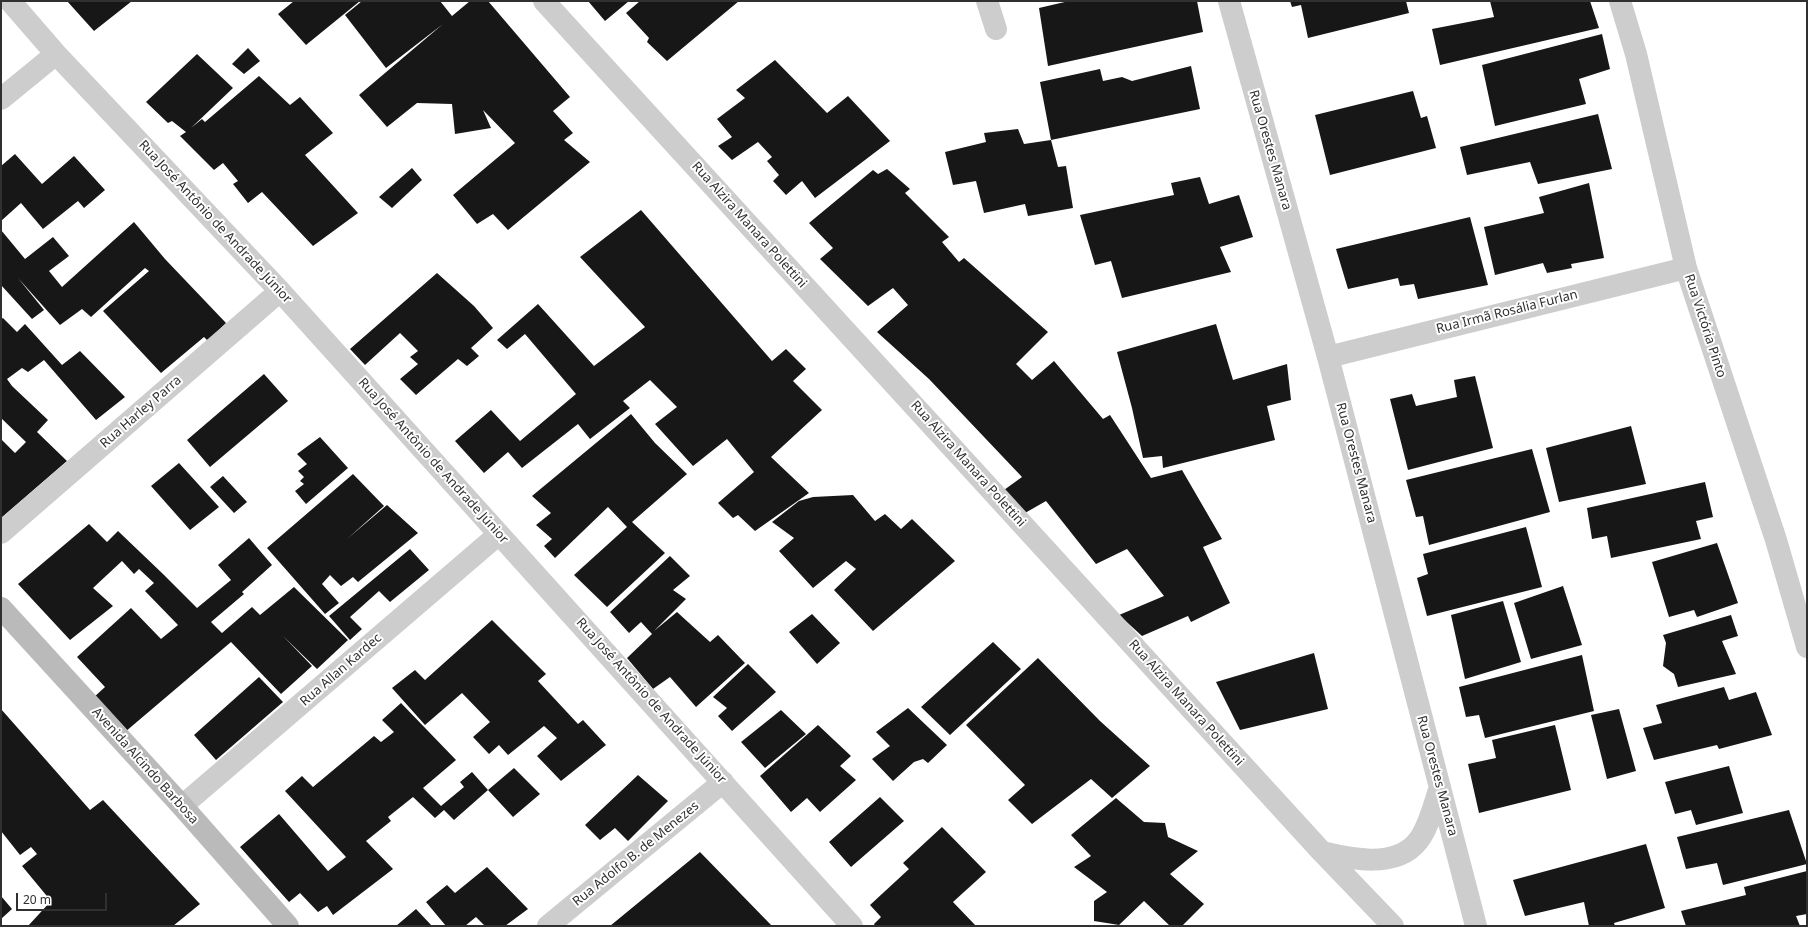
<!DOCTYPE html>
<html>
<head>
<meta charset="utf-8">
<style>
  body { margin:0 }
  #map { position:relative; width:1808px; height:927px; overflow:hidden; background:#fff; font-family:"Noto Sans",sans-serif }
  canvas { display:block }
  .frame { position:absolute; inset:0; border:2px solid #303030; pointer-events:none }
  .scale { position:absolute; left:16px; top:893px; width:91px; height:18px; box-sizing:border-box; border:2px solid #303030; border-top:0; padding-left:5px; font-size:12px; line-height:14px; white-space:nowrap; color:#303030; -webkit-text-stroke:3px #fff; paint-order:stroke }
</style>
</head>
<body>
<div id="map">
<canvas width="1808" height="927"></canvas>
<div class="frame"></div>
<div class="scale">20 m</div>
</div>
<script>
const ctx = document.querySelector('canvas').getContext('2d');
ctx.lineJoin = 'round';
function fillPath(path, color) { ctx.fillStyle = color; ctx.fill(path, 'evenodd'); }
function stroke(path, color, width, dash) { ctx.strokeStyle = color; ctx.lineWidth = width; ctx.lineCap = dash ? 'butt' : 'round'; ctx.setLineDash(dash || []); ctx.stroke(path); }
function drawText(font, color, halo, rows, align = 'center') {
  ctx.font = font + ' "Noto Sans",sans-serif'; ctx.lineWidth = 4; ctx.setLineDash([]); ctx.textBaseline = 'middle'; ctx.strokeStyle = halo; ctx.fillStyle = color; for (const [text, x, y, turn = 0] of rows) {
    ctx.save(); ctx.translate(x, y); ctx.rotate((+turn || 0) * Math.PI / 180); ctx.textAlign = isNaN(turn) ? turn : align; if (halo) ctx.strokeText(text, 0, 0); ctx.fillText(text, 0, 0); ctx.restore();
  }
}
fillPath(new Path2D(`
  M67,1h65l-38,30z
  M294,1h66l-54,44 -28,-31z
  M362,1h78l12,15 18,-15h18l82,96 -17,14 20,22 -9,7 26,22 -82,68 -15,-16 -16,10 -24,-29 62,-52 -32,-33 8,18 -36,6 -3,-30 -35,-1 -30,24 -28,-32 84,-71 -57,44 -41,-53z
  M588,1h41l-24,20z
  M640,1h99l-72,60 -20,-19 2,-4 -23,-25z
  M1069,1h128l6,31 -155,34 -9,-58z
  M1290,1h116l3,12 -101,25 -7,-33 -9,2z
  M1490,1h100l9,27 -159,37 -8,-36 62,-12z
  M1602,34l8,35 -31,10 7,25 -91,22 -13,-61z
  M248,48l12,13 -16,13 -12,-10z
  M197,54l36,34 -42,40 11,-9 3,3 54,-46 31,29 10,-8 33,36 -28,22 53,58 -45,33 -51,-54 -14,11 -15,-19 5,-3 -15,-18 -9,7 -34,-34 6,-4 -14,-11 -4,2 -22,-21z
  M775,60l52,53 21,-17 42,45 -75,57 -13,-17 -16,14 -13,-14 6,-6 -12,-14 5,-4 -14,-15 -26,18 -14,-14 14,-9 -15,-18 28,-21 -9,-8z
  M1191,66l9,43 -149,31 -11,-58 60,-13 3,12 19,-4 10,4z
  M1413,91l8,27 6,-2 9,32 -106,27 -15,-60z
  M1598,114l14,55 -74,15 -8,-22 -63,13 -7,-28z
  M1018,129l6,15 27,-4 7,27 8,-1 7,42 -45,8 -3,-12 -41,9 -8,-32 -23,4 -8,-33 41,-10 -2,-9z
  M15,154l27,30 32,-28 31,34 -21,18 -6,-7 -35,28 -22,-26 -20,18v-55z
  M412,168l10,12 -30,28 -13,-11z
  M887,169l23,20 -5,4 44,44 -7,5 17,20 5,-4 84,74 -32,32 16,16 22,-19 49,58 7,-4 41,63 31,-8 40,69 -19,8 27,56 -39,19 -3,-6 -46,20 -23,-21 45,-19 -37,-47 -31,15 -50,-63 -21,12 -21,-23 18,-13 -93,-98 -52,-47 31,-27 -15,-17 -25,18 -48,-47 13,-11 -24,-25 64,-53 5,4z
  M1200,177l9,27 30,-9 14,42 -33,10 11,25 -109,26 -11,-37 -16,4 -15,-50 94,-20 -3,-12z
  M1589,183l15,75 -33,6 1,4 -25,5 -4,-10 -48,12 -11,-48 60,-14 -5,-16z
  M641,210l131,151 14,-12 20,20 -13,12 29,29 -51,47 38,36 -54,38 -17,-16 -5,3 -15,-15 36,-31 -27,-33 -34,27 -38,-42 22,-17 -27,-27 -27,21 7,7 -40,31 -12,-15 -56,44 -14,-16 -24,21 -29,-32 36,-31 29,31 56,-47 -51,-60 -18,15 -10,-9 41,-36 56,62 51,-39 -65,-70z
  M1470,217l18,68 -70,14 -4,-15 -14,2 -2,-8 -50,11 -12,-40z
  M134,222l31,37 61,64 -18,18 -4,-4 -43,36 -58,-62 46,-40 -4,-3 -54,49 -9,-8 -22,16 -42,-47 26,32 -12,9 -31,-34v-55l24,29 28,-22 16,19 -20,15 13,16z
  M437,273l37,33 19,22 -22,20 8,8 -12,10 -9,-7 -42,36 -16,-16 18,-15 -8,-7 8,-6 -18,-18 -35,32 -15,-16z
  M3,318l14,14 8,-8 37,41 18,-14 45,46 -29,23 -52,-60 -16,12 -6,-4 -15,11 5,7 36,34 -11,12 30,29 -66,57v-79l14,14 11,-11 -25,-24v-99z
  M1216,324l17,56 54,-16 4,36 -24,6 8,34 -112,28 -1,-12 -19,2 -11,-50 -15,-56z
  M264,374l24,27 -78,66 -23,-27z
  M1475,376l18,72 -85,22 -18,-71 22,-5 4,12 41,-9 -3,-17z
  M631,414l24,29 32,31 -55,48 33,31 -58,54 -33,-32 53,-48 -19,-20 -53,51 -11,-12 8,-7 -16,-14 15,-12 -19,-17z
  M1631,426l15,58 -87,18 -13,-54z
  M320,437l28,31 -42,36 -11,-13 9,-7 -4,-3 4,-4 -6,-6 9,-7 -10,-10z
  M1532,449l18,63 -121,33 -6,-29 -7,1 -10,-37z
  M179,463l40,44 -29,23 -39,-44z
  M353,474l31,32 -37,33 40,-34 31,28 -60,49 -5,-5 -12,9 -11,-11 -8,9 17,19 -14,11 -58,-66z
  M223,476l24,26 -13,11 -24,-26z
  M1705,482l8,35 -17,4 5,18 -90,19 -4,-22 -15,3 -5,-31z
  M853,495l22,26 10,-7 16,15 11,-10 43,42 -82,70 -39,-41 22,-21 -10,-8 -33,27 -34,-37 15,-13 -22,-16 27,-21 14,-4z
  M89,524l18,18 11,-11 45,43 34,34 34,-28 -13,-15 31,-27 23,27 -30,27 2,2 -33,28 11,11 30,-26 8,8 34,-28 54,53 -31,29 -34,-33 29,30 -31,28 -50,-52 -106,90 -32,-34 12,-11 -28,-30 54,-49 30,31 17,-14 -33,-34 9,-8 -15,-14 -5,5 -12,-13 -29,27 20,18 -43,34 -52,-56z
  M1526,527l16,60 -115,29 -10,-38 11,-4 -5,-20z
  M1717,543l21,60 -41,14 -3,-7 -25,7 -17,-55z
  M410,549l19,21 -39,32 -11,-11 -29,26 12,12 -12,11 -21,-24z
  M670,556l20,20 -17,14 13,9 -32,32 23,-19 33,30 8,-7 27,28 -49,44 -26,-30 -17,12 -26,-31 25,-24 -11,-12 -12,11 -19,-21z
  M1563,586l19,59 -51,14 -17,-56z
  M1503,601l18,61 -56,17 -14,-64z
  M812,614l28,29 -23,21 -28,-32z
  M1731,615l7,21 -16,5 14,33 -58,13 -4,-13 -11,-8 3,-23 -3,-8z
  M492,620l54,54 -8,7 40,43 5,-4 23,25 -45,36 -24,-25 20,-18 -13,-12 -36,29 -9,-10 -10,9 -16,-17 17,-15 -28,-29 -37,32 -33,-37 23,-18 10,10z
  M993,642l28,27 -71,66 -29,-28z
  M1314,653l14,56 -88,21 -24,-48z
  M1582,655l12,56 -109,27 -6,-23 -13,2 -7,-30z
  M1038,658l62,63 50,45 -38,32 -21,-19 -59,45 -24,-24 17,-15 -59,-60z
  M748,664l28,28 -44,39 -14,-15 9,-8 -14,-11z
  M259,677l24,25 -67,58 -22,-25z
  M1724,687l5,13 27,-8 16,43 -53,14 -2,-4 -63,15 -11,-32 19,-5 -6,-18z
  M401,703l55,57 -33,28 18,18 23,-19 -4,-5 12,-10 16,18 -34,30 -10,-10 -9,8 -22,-21 -25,20 3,4 -25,20 27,28 -60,46 -6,-9 -9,6 -18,-19 -11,9 -49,-55 39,-33 49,57 18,-14 -61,-66 17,-15 11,11 61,-51 7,6 13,-10 -12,-12z
  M908,708l39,37 -19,18 -5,-4 -9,3 -21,19 -21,-22 18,-13 -14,-14z
  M1,709l89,101 13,-10 97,104 -27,22h-145l23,-25 -29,-35 15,-12 -6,-7 -11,8 -19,-24z
  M1619,709l17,62 -29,8 -16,-64z
  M781,710l25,24 -41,34 -24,-26z
  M818,725l33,31 -11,10 16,14 -36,32 -13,-14 -16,14 -31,-36z
  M1555,725l16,65 -92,23 -11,-49 28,-6 -4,-18z
  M1729,766l14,47 -47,12 -5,-15 -16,4 -10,-32z
  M514,768l26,26 -27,23 -25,-27z
  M638,775l30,26 -40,40 -13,-13 -15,12 -15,-15z
  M880,797l24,24 -53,46 -22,-25z
  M1116,798l28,24 21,1 3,14 30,14 -28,23 34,30 -22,22h-12l-26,-25 -25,24 -25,-4v-20l13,-9 -33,-25 17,-11 -20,-21z
  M1789,810l18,54 -84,21 -6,-22 -31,6 -9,-32z
  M942,827l44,45 -33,30 23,24h-101l-1,-2 7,-7 -11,-12 39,-36 -6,-6z
  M1646,844l19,64 -51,15 1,3h-26l-5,-24 -59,14 -12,-36z
  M700,852l72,74h-162z
  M487,867l41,42 -23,17h-20l-9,-9 -11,9h-19l-20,-24 21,-17 8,8z
  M1807,871v43l-11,2 4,10h-114l-5,-15 65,-16 -2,-8z
  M1,896l11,13 -11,10z
  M416,909l16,17h-36z`), '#171717');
stroke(new Path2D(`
  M10,1l46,53 224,237 572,635
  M544,1l778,851 71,74
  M987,1l9,28
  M1229,1l99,356 148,569
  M1620,1l16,53 50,214 90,272 31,107
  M1,99l55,-45
  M1328,357l358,-89
  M1,533l279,-242
  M182,806l317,-272
  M1322,852c29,7 74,17 96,-11 11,-14 16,-37 22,-54
  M548,926l175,-144`), '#cdcdcd', 22);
stroke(new Path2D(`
  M1,608l181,198 106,120`), '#bababa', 22);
drawText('13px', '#303030', '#fff', [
  ["Rua Orestes Manara",1270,150,74],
  ["Rua José Antônio de Andrade Júnior",215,222,47],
  ["Rua Alzira Manara Polettini",749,225,48],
  ["Rua Irmã Rosália Furlan",1507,312,-14],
  ["Rua Victória Pinto",1705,326,72],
  ["Rua Harley Parra",141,412,-41],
  ["Rua José Antônio de Andrade Júnior",433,461,48],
  ["Rua Orestes Manara",1356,463,75],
  ["Rua Alzira Manara Polettini",968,464,48],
  ["Rua Allan Kardec",341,670,-41],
  ["Rua José Antônio de Andrade Júnior",651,701,48],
  ["Rua Alzira Manara Polettini",1186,703,48],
  ["Avenida Alcindo Barbosa",145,766,48],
  ["Rua Orestes Manara",1437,776,75],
  ["Rua Adolfo B. de Menezes",636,854,-39]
]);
</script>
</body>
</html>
